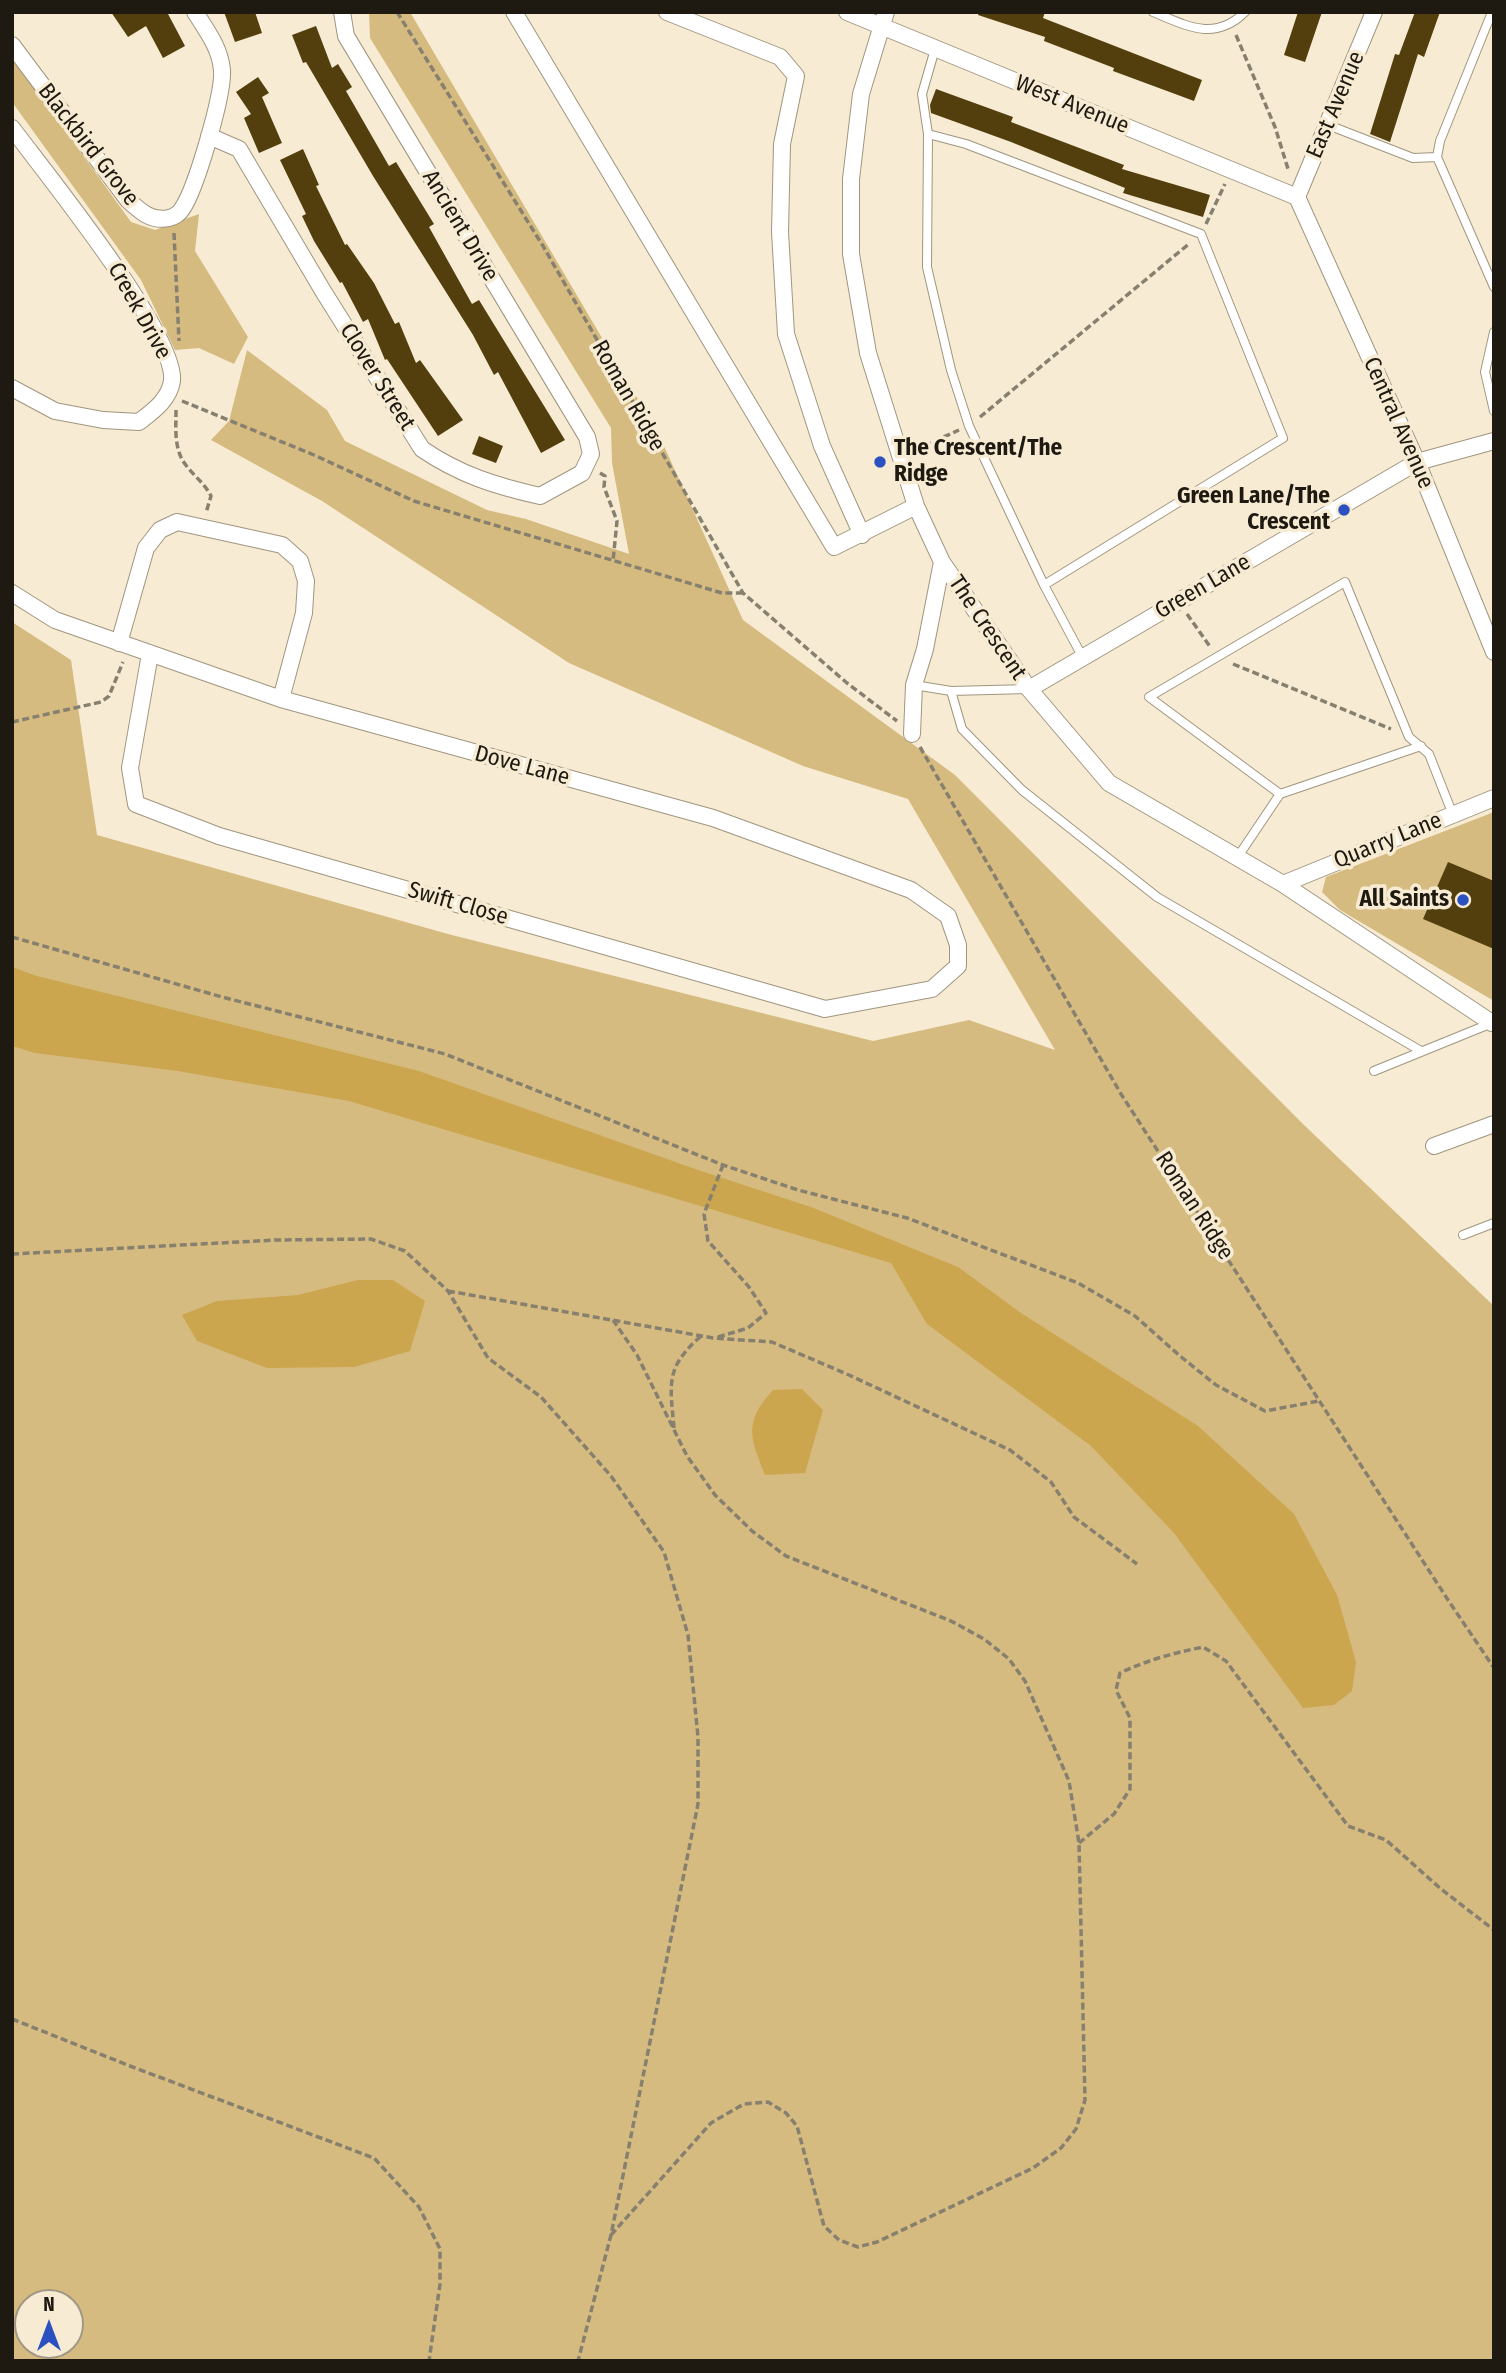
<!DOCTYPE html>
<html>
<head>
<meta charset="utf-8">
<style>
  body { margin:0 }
  #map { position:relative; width:1506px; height:2373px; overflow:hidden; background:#f7ecd3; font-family:"Fira Sans Condensed",sans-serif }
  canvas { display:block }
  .frame { position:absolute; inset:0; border:14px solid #1e1911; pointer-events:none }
  .north { position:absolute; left:14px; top:2289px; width:70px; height:70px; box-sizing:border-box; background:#f7ecd3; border:2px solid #a09885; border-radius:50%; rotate:0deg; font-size:19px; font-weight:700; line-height:28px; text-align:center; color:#1e1911 }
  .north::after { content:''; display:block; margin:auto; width:24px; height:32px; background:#2b51c0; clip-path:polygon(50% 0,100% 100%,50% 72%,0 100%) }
</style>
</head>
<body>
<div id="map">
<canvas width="1506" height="2373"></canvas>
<div class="frame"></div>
<div class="north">N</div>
</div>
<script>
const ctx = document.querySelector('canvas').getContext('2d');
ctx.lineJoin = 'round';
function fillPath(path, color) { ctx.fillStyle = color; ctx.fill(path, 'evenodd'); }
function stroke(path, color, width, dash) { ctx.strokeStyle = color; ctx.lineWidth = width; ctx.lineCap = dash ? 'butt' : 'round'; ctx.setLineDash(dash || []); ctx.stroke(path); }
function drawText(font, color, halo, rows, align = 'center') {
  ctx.font = font + ' "Fira Sans Condensed",sans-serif'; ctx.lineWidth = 7; ctx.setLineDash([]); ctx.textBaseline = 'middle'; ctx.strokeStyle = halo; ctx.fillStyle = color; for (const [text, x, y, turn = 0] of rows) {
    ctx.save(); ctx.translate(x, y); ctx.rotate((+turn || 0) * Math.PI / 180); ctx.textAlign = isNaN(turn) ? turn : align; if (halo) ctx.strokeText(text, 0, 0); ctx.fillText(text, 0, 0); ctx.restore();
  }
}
fillPath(new Path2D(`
  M369,12h41l248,421 85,187 212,155 349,350 190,181v1055h-1482v-1739l59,38 26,175 351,99 425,107 96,-21 86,30 -147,-251 -105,-33 -234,-103 -247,-162 -111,-61 18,-19 18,-71 80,60 18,31 142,69 39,9 103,35 -17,-91 -1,-35 -241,-390zM28,2303h42v42h-42z
  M12,57l119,165 24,8 44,-16 -4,37 53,86 -14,27 -35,-16 -24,2 -34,-70 -129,-178z
  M1494,812v189l-154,-91 -18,-18 4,-15z`), '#d6bb80');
fillPath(new Path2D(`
  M12,967l25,9 382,95 279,99 113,37 147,60 63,46 177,113 96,88 43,81 19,67 -4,29 -18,14 -31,3 -129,-175 -83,-87 -164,-122 -36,-61 -542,-162 -171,-30 -143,-18 -23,-7z
  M358,1280h35l32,21 -15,50 -56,16 -87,1 -70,-27 -15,-26 35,-14 81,-6z
  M802,1389l21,21 -18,63 -40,2c-15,-38 -22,-52 8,-85z`), '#cca64e');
fillPath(new Path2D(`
  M111,12h56l18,34 -22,12 -17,-32 -18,11z
  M224,12h31l7,21 -27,9z
  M979,12h66l-2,6 159,62 -8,21 -81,-30 1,-3 -70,-27 1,-4 -67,-22z
  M1298,12h24l-17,50 -21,-7z
  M1415,12h25l-16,45 -6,-3 -28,88 -20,-8 25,-80 4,1z
  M316,26l16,42 6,-4 14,23 -6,4 43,75 7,-4 38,62 -5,3 43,77 7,-4 86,140 -24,13 -43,-81 -4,3 -21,-40 -100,-159 -67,-114 -3,1 -11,-28z
  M258,77l11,16 -7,4 20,46 -23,10 -15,-35 7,-4 -15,-22z
  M936,89l77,28 -2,5 113,43 -2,4 88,26 -7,22 -80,-24 2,-5 -114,-46 -80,-29 -1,-8z
  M303,149l16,36 -3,1 29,59 2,-1 27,39 21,41 4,-2 17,41 4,-3 43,60 -25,16 -51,-77 -2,1 -17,-41 -5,3 -21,-40 -2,1 -26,-42 -12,-25 4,-2 -26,-54z
  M479,436l24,10 -7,17 -24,-9z
  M1448,862l46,19v68l-71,-30z`), '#533f0e');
const lane = new Path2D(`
  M1153,12c34,14 62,30 92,0
  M1492,12l-52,129 -3,16 57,130
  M935,49l-13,45 6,40 -1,133 24,103 18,56 75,159 39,73
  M1328,125l85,33 24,-1
  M928,134l38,10 235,90 82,204 -239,147
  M1494,332l-9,40 9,39
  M914,685l37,6 78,-2
  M951,691l11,38 60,61 135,107 264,154
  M1421,746l-141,48 -131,-97 196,-115 64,155 20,17 24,61
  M1237,858l43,-64
  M1374,1071l118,-48
  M1463,1235l31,-12`);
const street = new Path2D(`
  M514,12l320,535 82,-41
  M667,12l113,45 16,19 -14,68 -2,88 6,102 36,112 40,89
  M847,12l450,185
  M886,12l-25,82 -10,85v75l17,99 48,153 26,56 87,127 80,94 174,101 209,139
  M12,45l116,155c12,11 23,22 41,18 5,-1 11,-5 13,-9 14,-20 42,-116 40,-139 -2,-22 -15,-39 -27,-58
  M12,128c32,43 165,207 160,253 -3,19 -19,30 -33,41l-36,-2 -48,-9 -43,-23
  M209,136l30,13 84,142 99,158c38,26 74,37 118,47l42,-23 9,-19 -4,-17 -241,-401 -4,-24
  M1297,197l120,265 77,190
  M1297,197l77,-185
  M12,593l43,27 226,79 432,119 198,72 37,26 10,29v21l-26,23 -107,20 -606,-173 -83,-32 -6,-36 20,-114
  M119,643l27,-95 14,-18 17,-8 105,23 18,16 6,20 -2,32 -23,86
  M1029,689l388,-227 77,-21
  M912,734l2,-49 11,-36 17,-87
  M1283,884l211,-86
  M1434,1146l60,-22`);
stroke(lane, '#a0957f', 10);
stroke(street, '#a0957f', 18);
stroke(new Path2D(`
  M397,12l146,234 200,347 104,90 50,38
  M1236,35l39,92 14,45
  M1206,224l19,-40
  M174,233l5,108
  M182,401l132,54 100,46 308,92h21
  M176,410c0,17 -2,36 7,51 8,13 21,21 28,35l-5,17
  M980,417l210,-174
  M915,450l44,-20
  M600,473l5,3 -1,11 13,34 -4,40
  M1187,614l24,34
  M1233,664l158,65
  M12,722l89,-20 8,-6 14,-34
  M920,747l201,347 327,506 46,68
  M12,937l210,60 223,57 278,111 75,25 109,28 171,65 57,33 45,40 36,29 49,26 54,-10
  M12,1254l264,-14 95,-1 34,12 43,40 40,67 53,39 70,79 53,76 24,83 10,102v67l-87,431 -33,126
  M448,1291l265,47 59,4 77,33 161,75 41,32 23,35 63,47
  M718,1337l30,-9 18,-15 -17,-26 -41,-46 -4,-27 19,-49
  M674,1428c-4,-45 -9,-60 27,-92
  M1494,1811v1
  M1079,1843l35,-29 16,-25v-71l-14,-28 4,-17c27,-13 54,-20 83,-26l23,14 122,165 38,14 55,49 53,41
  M12,2019l118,47 244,92 45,49 21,42v35l-11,77
  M611,2235l100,-112 33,-19 24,-2 18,11 11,13 27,100 15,14 19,7 19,-5 156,-74 28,-20 15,-19 9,-29 -6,-257 -10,-62 -44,-100 -16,-22 -25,-20 -33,-18 -165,-65 -34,-25 -37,-36 -28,-39 -50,-101 -24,-35`), '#87806f', 3.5, [7, 3.5]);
stroke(lane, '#fff', 8);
stroke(street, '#fff', 16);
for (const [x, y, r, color] of [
  [880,462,7,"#2b51c0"],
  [1344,510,7,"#2b51c0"],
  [1463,900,7,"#2b51c0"]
]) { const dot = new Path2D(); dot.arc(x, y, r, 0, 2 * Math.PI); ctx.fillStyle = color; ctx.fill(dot); stroke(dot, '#f7ecd3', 2.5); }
drawText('23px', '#1e1911', '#f7ecd3', [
  ["West Avenue",1072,105,22],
  ["East Avenue",1336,105,-67],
  ["Blackbird Grove",88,145,52],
  ["Ancient Drive",460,226,59],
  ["Creek Drive",139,311,61],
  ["Clover Street",377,377,58],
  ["Roman Ridge",628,396,60],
  ["Central Avenue",1398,423,66],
  ["Green Lane",1203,587,-30],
  ["The Crescent",987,628,56],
  ["Dove Lane",522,766,15],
  ["Quarry Lane",1388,841,-22],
  ["Swift Close",458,904,16],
  ["Roman Ridge",1194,1206,57]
]);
drawText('bold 23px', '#1e1911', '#f7ecd3', [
  ["The Crescent/The",894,449,"left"],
  ["Ridge",894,475,"left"],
  ["Green Lane/The",1330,497],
  ["Crescent",1330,523],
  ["All Saints",1449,900]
], 'right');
</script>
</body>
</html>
